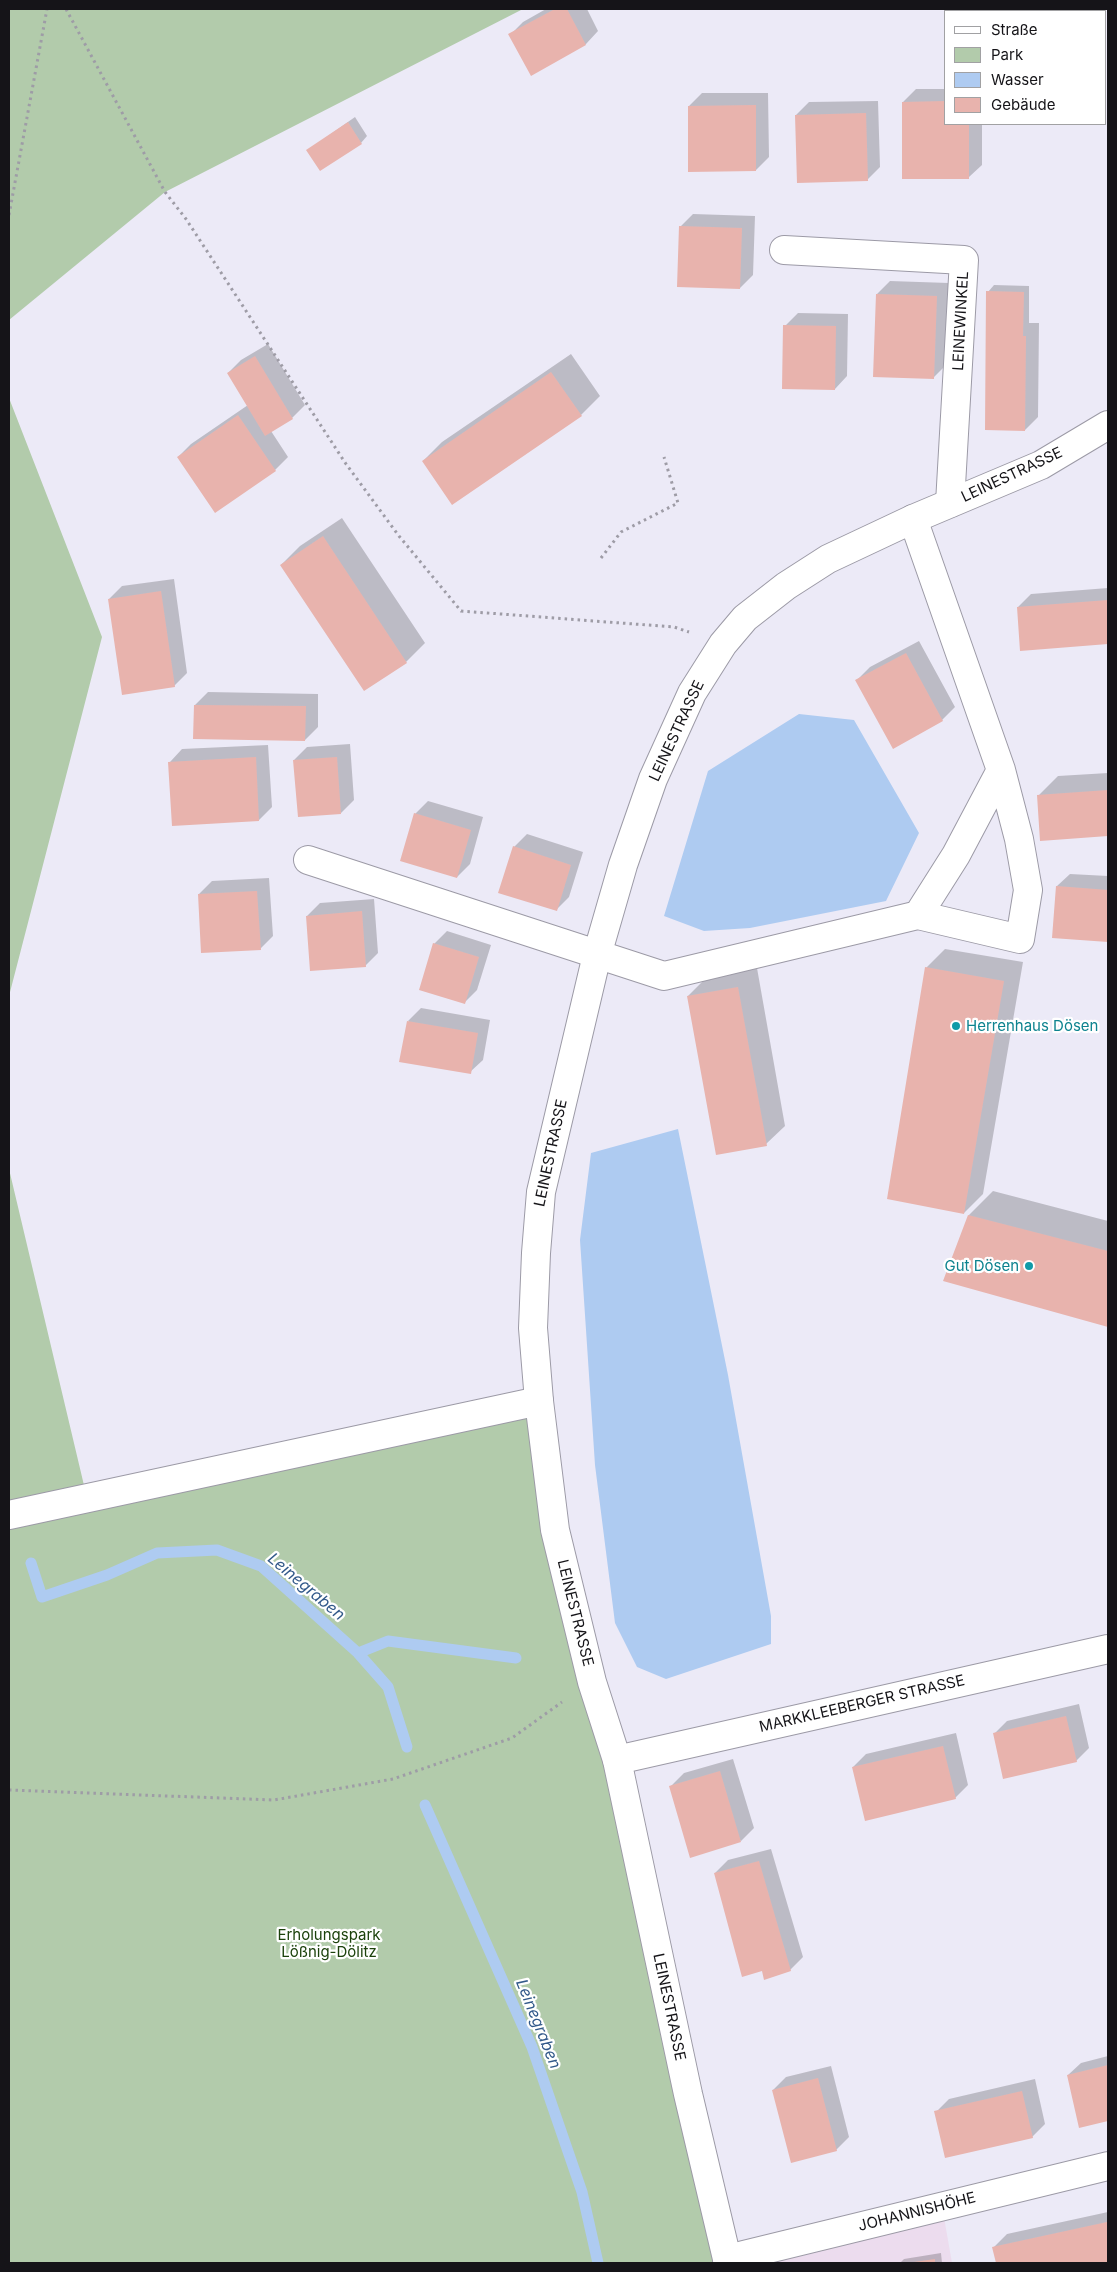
<!DOCTYPE html>
<html>
<head>
<meta charset="utf-8">
<style>
  body { margin:0 }
  #map { position:relative; width:1117px; height:2272px; overflow:hidden; background:#eceaf7; font-family:Inter,sans-serif }
  canvas { display:block }
  .frame { position:absolute; inset:0; border:10px solid #151418; pointer-events:none }
  .legend { position:absolute; left:944px; top:10px; width:162px; height:115px; box-sizing:border-box; background:#fff; border:1px solid #a1a1a3; margin:0; padding:6px 9px; list-style:none; font-size:15px; color:#151418 }
  .legend li { display:flex; align-items:center; gap:10px; height:25px }
  .legend b { width:25px; border:1px solid #a1a1a3 }
</style>
</head>
<body>
<div id="map">
<canvas width="1117" height="2272"></canvas>
<div class="frame"></div>
<ul class="legend">
<li><b style="height:6px;background:#fff"></b>Straße</li>
<li><b style="height:14px;background:#b2cbab"></b>Park</li>
<li><b style="height:14px;background:#aecbf1"></b>Wasser</li>
<li><b style="height:14px;background:#e8b3ad"></b>Gebäude</li>
</ul>
</div>
<script>
const ctx = document.querySelector('canvas').getContext('2d');
ctx.lineJoin = 'round';
function fillPath(path, color) { ctx.fillStyle = color; ctx.fill(path, 'evenodd'); }
function stroke(path, color, width, dash) { ctx.strokeStyle = color; ctx.lineWidth = width; ctx.lineCap = dash ? 'butt' : 'round'; ctx.setLineDash(dash || []); ctx.stroke(path); }
function drawText(font, color, halo, rows, align = 'center') {
  ctx.font = font + ' Inter,sans-serif'; ctx.lineWidth = 4.5; ctx.setLineDash([]); ctx.textBaseline = 'middle'; ctx.strokeStyle = halo; ctx.fillStyle = color; for (const [text, x, y, turn = 0] of rows) {
    ctx.save(); ctx.translate(x, y); ctx.rotate((+turn || 0) * Math.PI / 180); ctx.textAlign = isNaN(turn) ? turn : align; if (halo) ctx.strokeText(text, 0, 0); ctx.fillText(text, 0, 0); ctx.restore();
  }
}
fillPath(new Path2D(`
  M942,2206l10,57h-224z`), '#ecdcee');
fillPath(new Path2D(`
  M9,9h514l-358,183 -156,128z
  M9,398l93,239 -93,359z
  M9,1169l78,329 452,-97 189,862h-719z`), '#b2cbab');
fillPath(new Path2D(`
  M799,714l55,6 65,113 -33,68 -136,27 -46,3 -40,-15 44,-145z
  M678,1129l50,246 43,241v28l-105,35 -29,-12 -22,-44 -20,-158 -15,-225 11,-87z`), '#aecbf1');
fillPath(new Path2D(`
  M546,9h41l11,22 -12,13 -55,30 -21,-39 13,-13z
  M916,89h30v35h36v41l-13,12 -66,-75z
  M702,93h66l1,64 -13,13 -67,-64z
  M878,101l2,66 -13,13 -71,-65 13,-13z
  M355,117l12,19 -6,7 -53,7z
  M693,214l62,2 -2,59 -13,13 -60,-61z
  M890,281l59,2 -3,82 -13,13 -56,-84z
  M994,285l35,1v37h10l-1,94 -13,13 -37,-138z
  M798,313l50,1 -1,62 -12,13 -50,-63z
  M268,344l37,61 -13,13 -21,13 17,26 -13,13 -60,41 -37,-54 13,-13 57,-39 -20,-32 13,-13z
  M571,354l29,42 -19,19 -158,46 19,-19z
  M342,518l83,125 -19,19 -125,-97 19,-19z
  M174,579l13,94 -13,13 -65,-87 13,-13z
  M1108,588v55l-87,6 -3,-42 13,-13z
  M919,641l36,66 -13,13 -85,-40 13,-13z
  M208,692l110,2v33l-13,13 -110,-35z
  M350,744l4,56 -13,13 -47,-53 13,-13z
  M268,745l4,62 -13,13 -89,-58 12,-13z
  M1108,773v62l-66,5 -3,-45 19,-19z
  M428,801l55,16 -13,47 -13,13 -42,-63z
  M527,834l56,18 -14,45 -13,13 -42,-63z
  M1070,874l38,2v65l-54,-4 3,-51z
  M269,878l4,58 -13,13 -61,-55 13,-13z
  M374,899l4,54 -13,13 -58,-50 13,-13z
  M447,931l44,14 -14,45 -13,13 -30,-59z
  M945,949l78,13 -40,232 -19,19 -38,-245z
  M757,968l28,158 -19,18 -78,-148 19,-19z
  M421,1008l69,12 -7,40 -13,12 -62,-51z
  M993,1191l115,30v105l-163,-46 24,-65z
  M1079,1704l10,44 -13,13 -82,-27 13,-13z
  M956,1733l12,52 -13,13 -102,-31 13,-13z
  M733,1759l21,69 -13,13 -70,-55 13,-13z
  M771,1849l32,108 -13,13 -27,-1 -48,-96 13,-13z
  M1108,2056v64l-28,6 -12,-51 13,-12z
  M831,2066l18,71 -13,13 -63,-60 13,-13z
  M1035,2079l10,45 -13,13 -96,-25 13,-13z
  M1108,2212v51h-111l-3,-16 13,-13z
  M941,2253l1,10h-42l4,-4z`), '#0003');
stroke(new Path2D(`
  M31,1563l11,34 65,-22 50,-22 60,-3 44,16 97,87 30,34 19,60
  M358,1653l30,-12 128,17
  M425,1805l107,242 50,145 16,71`), '#aecbf1', 11);
fillPath(new Path2D(`
  M555,9h12l19,36 -55,31 -23,-42z
  M946,101v23h23v55h-67v-77z
  M756,105v66l-68,1v-66z
  M866,113l2,68 -71,2 -2,-68z
  M348,122l14,22 -42,27 -14,-21z
  M679,226l63,2 -2,61 -63,-2z
  M986,291l38,1 -1,44h3l-1,95 -40,-1z
  M876,294l61,2 -3,83 -61,-2z
  M783,325l53,1 -1,64 -53,-1z
  M255,356l38,63 -28,17 -38,-63z
  M551,372l31,44 -130,89 -30,-44z
  M238,415l38,56 -61,42 -38,-56z
  M323,536l84,127 -43,28 -84,-126z
  M161,591l14,96 -53,8 -14,-96z
  M1108,600v44l-88,7 -3,-44z
  M906,653l37,68 -50,28 -38,-69z
  M194,705l112,1 -1,35 -112,-2z
  M256,757l3,64 -87,5 -4,-64z
  M337,757l4,57 -43,3 -5,-57z
  M1108,790v46l-68,5 -3,-46z
  M414,813l57,17 -14,48 -57,-17z
  M513,846l58,19 -14,46 -59,-18z
  M1056,886l52,4v52l-56,-4z
  M257,891l4,59 -60,3 -3,-59z
  M362,911l4,56 -56,4 -4,-55z
  M433,943l46,14 -14,47 -46,-14z
  M925,967l79,14 -40,233 -77,-15z
  M738,987l29,159 -51,9 -29,-159z
  M407,1021l71,12 -7,41 -72,-12z
  M968,1215l140,36v76l-165,-46z
  M1066,1716l11,46 -74,17 -10,-46z
  M943,1746l13,53 -91,22 -13,-54z
  M720,1771l21,71 -51,16 -21,-72z
  M759,1861l32,110 -27,9 -2,-9 -20,6 -28,-104z
  M1108,2065v56l-29,7 -12,-53z
  M818,2078l19,73 -46,12 -19,-73z
  M1022,2091l11,47 -88,20 -11,-47z
  M1107,2222l1,41h-112l-4,-16z
  M935,2259v4h-21v-1z`), '#e8b3ad');
const minor = new Path2D(`
  M784,250l180,10 -14,243
  M308,860l356,116 254,-61 102,24 8,-49 -9,-51 -18,-69 -88,-251
  M918,915l38,-60 45,-85
  M9,1515l530,-114
  M617,1760l491,-111
  M727,2259l381,-93`);
const secondary = new Path2D(`
  M728,2263l-40,-169 -71,-334 -25,-78 -37,-152 -16,-129 -6,-73 3,-75 5,-61 56,-237 26,-90 30,-86 39,-86 31,-49 22,-26 41,-32 42,-27 85,-40 128,-54 67,-40`);
stroke(minor, '#9c9aa6', 30);
stroke(secondary, '#9c9aa6', 30);
stroke(new Path2D(`
  M66,9l99,183 21,27 160,245 53,72 62,75 213,16 15,5
  M9,215l38,-206
  M601,558l20,-26 57,-29 -14,-46
  M9,1790l265,10 119,-21 119,-41 50,-36`), '#9e9ca6', 3, [2.5, 4]);
stroke(minor, '#fff', 28);
stroke(secondary, '#fff', 28);
for (const [x, y, r, color] of [
  [956,1026,5,"#0f9aa8"],
  [1029,1266,5,"#0f9aa8"]
]) { const dot = new Path2D(); dot.arc(x, y, r, 0, 2 * Math.PI); ctx.fillStyle = color; ctx.fill(dot); stroke(dot, '#fff', 2); }
drawText('15px', '#151418', '#fff', [
  ["LEINEWINKEL",961,321,-87],
  ["LEINESTRASSE",1012,475,-25],
  ["LEINESTRASSE",677,731,-65],
  ["LEINESTRASSE",551,1153,-78],
  ["LEINESTRASSE",575,1613,76],
  ["MARKKLEEBERGER STRASSE",862,1704,-13],
  ["LEINESTRASSE",669,2007,78],
  ["JOHANNISHÖHE",917,2212,-14]
]);
drawText('15px', '#0d838f', '#fff', [
  ["Herrenhaus Dösen",966,1026],
  ["Gut Dösen",1019,1266,"right"]
], 'left');
drawText('15px', '#1c420c', '#fff', [
  ["Erholungspark",329,1935],
  ["Lößnig-Dölitz",329,1952]
]);
drawText('italic 16px', '#32598a', '#fff', [
  ["Leinegraben",306,1587,40],
  ["Leinegraben",538,2024,68]
]);
</script>
</body>
</html>
